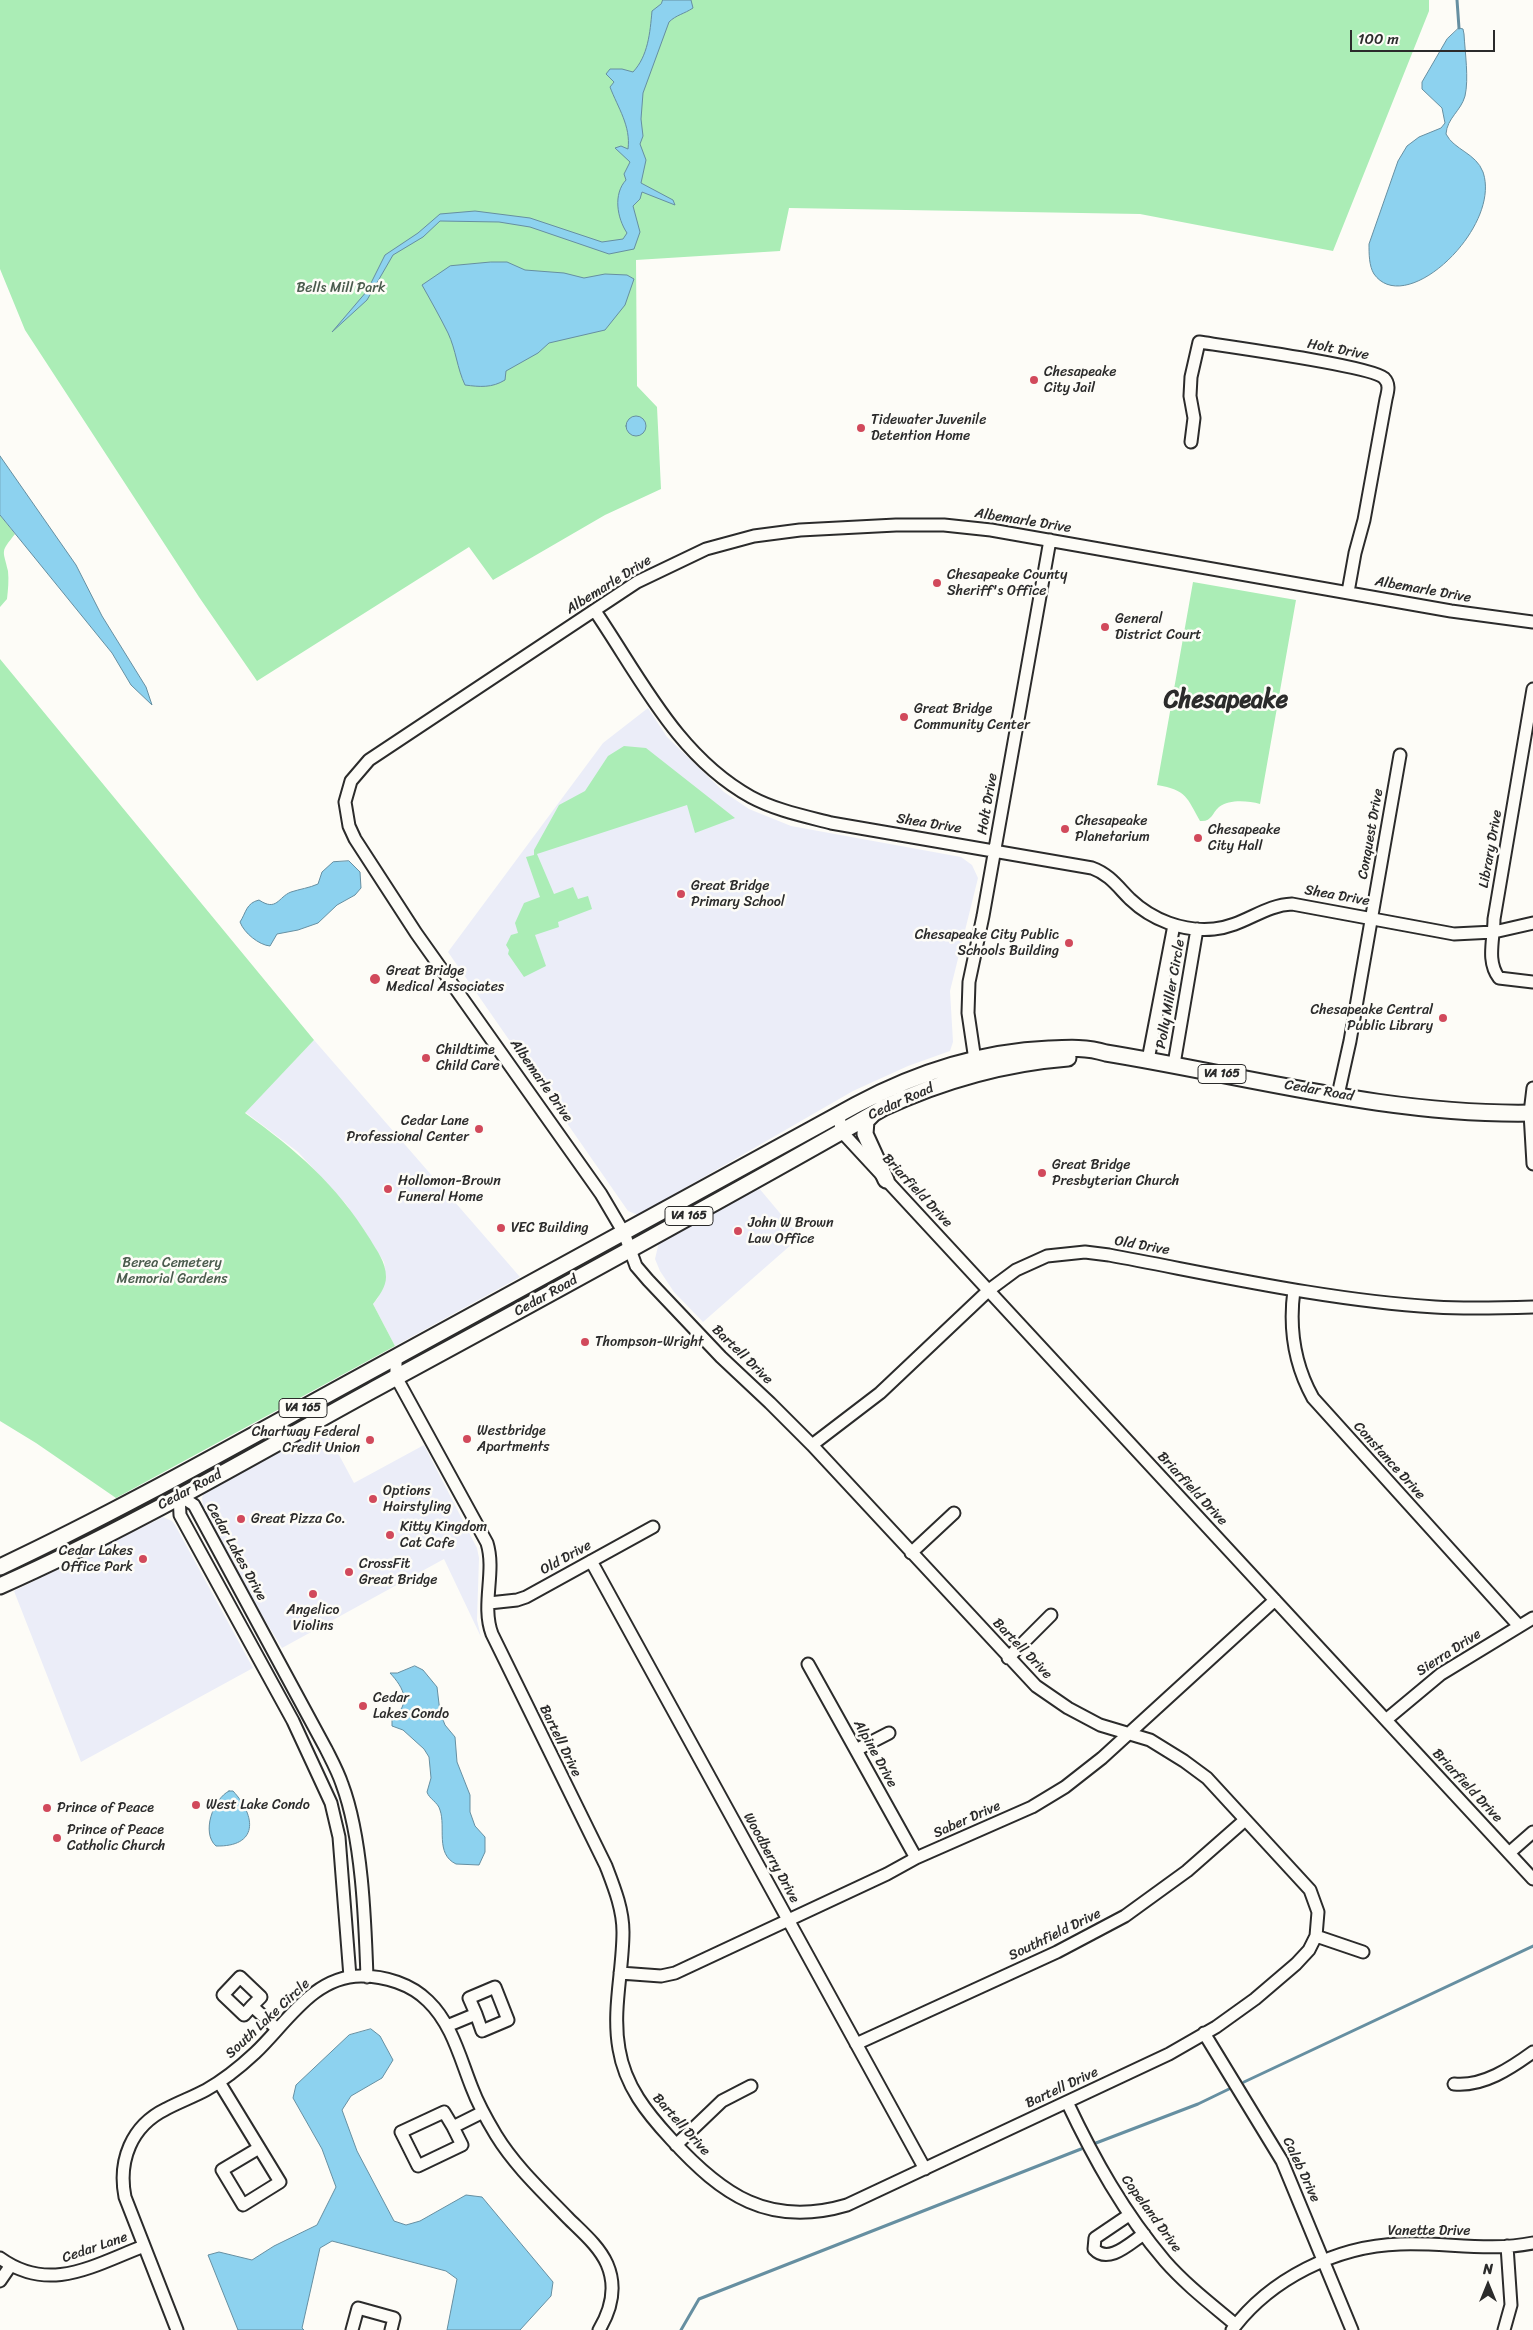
<!DOCTYPE html>
<html>
<head>
<meta charset="utf-8">
<style>
  body { margin:0 }
  #map { position:relative; width:1533px; height:2330px; overflow:hidden; background:#fdfcf7; font-family:Sriracha,sans-serif }
  canvas { display:block }
  .north { position:absolute; left:1463px; top:2260px; width:50px; height:50px; -webkit-text-stroke:4px #fdfcf7; paint-order:stroke; rotate:0deg; font-size:14px; font-weight:700; line-height:20px; text-align:center; color:#2b2b2b }
  .north::after { content:''; display:block; margin:auto; width:18px; height:22px; background:#2b2b2b; clip-path:polygon(50% 0,100% 100%,50% 72%,0 100%) }
  .scale { position:absolute; left:1350px; top:30px; width:145px; height:22px; box-sizing:border-box; border:2px solid #2b2b2b; border-top:0; padding-left:6px; font-size:15px; line-height:18px; white-space:nowrap; color:#2b2b2b; -webkit-text-stroke:4px #fdfcf7; paint-order:stroke }
</style>
</head>
<body>
<div id="map">
<canvas width="1533" height="2330"></canvas>
<div class="north">N</div>
<div class="scale">100 m</div>
</div>
<script>
const ctx = document.querySelector('canvas').getContext('2d');
ctx.lineJoin = 'round';
function fillPath(path, color) { ctx.fillStyle = color; ctx.fill(path, 'evenodd'); }
function stroke(path, color, width, dash) { ctx.strokeStyle = color; ctx.lineWidth = width; ctx.lineCap = dash ? 'butt' : 'round'; ctx.setLineDash(dash || []); ctx.stroke(path); }
function drawText(font, color, halo, rows, align = 'center') {
  ctx.font = font + ' Sriracha,sans-serif'; ctx.lineWidth = 5; ctx.setLineDash([]); ctx.textBaseline = 'middle'; ctx.strokeStyle = halo; ctx.fillStyle = color; for (const [text, x, y, turn = 0] of rows) {
    ctx.save(); ctx.translate(x, y); ctx.rotate((+turn || 0) * Math.PI / 180); ctx.textAlign = isNaN(turn) ? turn : align; if (halo) ctx.strokeText(text, 0, 0); ctx.fillText(text, 0, 0); ctx.restore();
  }
}
fillPath(new Path2D(`
  M648,708l19,29 57,55 25,17 42,17 170,31 11,8 6,13 -28,113 3,51 -3,9 -42,15 -55,25 -215,124 -10,-4 -180,-259 155,-209z
  M314,1040l206,237 -125,69 -22,-42 5,-6 7,-29 -1,-7 -21,-33 -17,-25 -48,-52 -53,-40z
  M758,1187l42,50 -97,85 -29,-30 -14,-21 -5,-12 4,-17z
  M323,1425l31,58 70,-38 53,103 2,10 -2,62 4,17 -37,-78 -162,89 -19,-31 -60,-111 -1,-8 3,-9z
  M163,1517l9,4 3,4 78,143 -172,94 -67,-171z`), '#ebedf8');
fillPath(new Path2D(`
  M0,0h1429v11l-96,240 -193,-37 -351,-6 -9,43 -144,9 1,126 20,21 4,82 -56,26 -112,65 -24,-33 -212,134 -58,-84 -174,-267 -25,-61z
  M0,515l15,19c-15,19 -12,15 -7,37 1,9 0,19 -1,28l-7,8z
  M1193,582l103,18 -36,204c-12,-3 -30,-5 -41,3 -7,6 -7,15 -19,14 -13,-23 -13,-31 -43,-36z
  M0,659l314,381 -69,73c51,37 91,71 125,126 7,12 16,23 16,38 0,10 -7,19 -13,27l22,42 -279,152 -80,-55 -36,-22z
  M624,746l22,2 89,70 -40,15 -8,-28 -150,49 17,40 19,-7 5,12 10,-3 4,13 -34,13 1,5 -24,8 11,31 -22,11 -16,-23 1,-4 -3,-5 5,-10 7,-2 -3,-10 9,-20 16,-6 -14,-40 8,-2v-5l25,-45 26,-14 23,-35z`), '#abedb6');
const water = new Path2D(`
  M663,0h28l2,8c-9,6 -17,7 -24,14l-26,71 -2,26 2,17 -3,8 6,16 -5,23 32,17 2,5 -33,-13 -2,7 -7,7 7,26 -6,17 -25,5 -79,-27 -31,-5 -59,-1 -17,16 -30,18 -26,45 -35,32 35,-41 18,-36 33,-22 22,-19 35,-3 55,7 72,24 21,-3 4,-6c-10,-15 -14,-39 -1,-53l-2,-6 6,-12 -15,-14 6,-2 7,3c3,-23 -10,-41 -18,-62l4,-5 -8,-8 4,-5h12l11,3c15,-16 17,-39 19,-61l9,-7z
  M1459,28l4,1 1,5c1,18 5,45 1,62 -4,15 -18,22 -19,38 8,16 30,19 37,38 19,55 -77,147 -109,102 -5,-8 -5,-20 -5,-30l29,-83 9,-15 12,-9 22,-9 4,-5 -3,-15 -20,-19v-7l25,-43z
  M491,262h16l18,8 39,3 20,5 21,-4 22,1 7,4 -9,26 -20,25 -56,13 -11,10 -32,18 -1,9c-13,8 -25,7 -40,5 -8,-17 -9,-35 -17,-52 -8,-16 -17,-32 -26,-48l28,-19z
  M626 426a10 10 0 1 1 20 0a10 10 0 1 1-20 0Z
  M0,456l76,109 26,51 44,71 6,18 -21,-20 -19,-32 -112,-138z
  M349,861l11,11 1,16 -6,7 -18,10 -19,18 -20,7 -21,4 -7,12c-11,-1 -26,-13 -30,-24 6,-9 6,-19 19,-22 18,12 19,-3 32,-8 9,-3 18,-4 27,-8l4,-12 11,-10z
  M415,1666l8,4 14,17 3,25 5,13 10,12 2,25 13,33v17l5,14 10,11v15l-6,13 -23,-1c-21,-10 -10,-37 -16,-54 -2,-8 -11,-11 -13,-18l4,-14 -2,-21 -5,-8 -21,-19 -11,-4v-8c20,-14 12,-30 -2,-45h7z
  M229,1791h4c24,26 25,56 -17,55 -15,-13 -3,-47 13,-55z
  M371,2029l9,7 13,24 -11,18 -31,18 -9,14 15,41 37,70 12,4 14,-4 46,-26 16,2 71,85 -2,14 -31,34h-73l10,-51 -11,-8 -114,-30 -12,7 -18,80 2,2h-66l-30,-75 11,-3 33,8 22,-14 43,-21 19,-38 -14,-38 -29,-51 3,-13 53,-50z`);
fillPath(water, '#8dd2ef');
stroke(water, '#668fa1', 1);
stroke(new Path2D(`
  M1457,0l2,28
  M1244,2082l289,-136
  M1096,2143l102,-39 31,-15
  M681,2330l18,-31 382,-150`), '#668fa1', 3);
const minor = new Path2D(`
  M1191,442l3,-24 -4,-22 1,-19 8,-35c26,4 172,24 185,36 6,6 4,13 2,21l-22,121 -9,33 -7,39
  M595,611c45,66 82,145 156,186 24,13 53,19 80,26l261,45c17,6 26,19 38,31 22,21 53,33 84,30 30,-3 50,-24 78,-25l162,30 40,-2 39,-9
  M1533,689l-39,230c0,20 -8,42 5,59l34,4
  M1148,1060l26,-135
  M1174,1064l23,-135
  M976,1067l-8,-54 1,-31 14,-66 67,-376
  M1533,1088l-3,25 3,51
  M1338,1095l12,-54 50,-286
  M839,1114l2,17 692,748
  M1294,1290c-5,37 0,74 19,108l206,228
  M396,1357v20l91,166c9,29 -6,62 5,91l114,232c8,21 17,43 17,66 0,39 -11,78 -4,117 6,37 28,64 52,90 51,56 98,89 176,66l322,-151 47,-27 39,-28 41,-35 13,-14 7,-14 2,-24 -8,-22 -103,-112 -23,-17 -34,-21 -50,-15 -32,-17 -32,-22 -224,-241 -42,-42 -49,-46 -73,-77 -12,-14 -12,-33 -23,-39 -185,-261 -61,-94 -6,-13 -4,-24 6,-21 18,-21 268,-178 69,-33 48,-13 46,-6 96,-5h48l47,5 460,81 82,11
  M812,1445l68,-52 109,-103 27,-20 31,-14 38,-4 24,3c108,20 216,45 326,52 32,2 65,1 98,0
  M179,1495l15,10 132,244c6,12 12,23 16,35 20,53 23,135 25,193
  M179,1495l1,20 113,206 38,82 8,34 11,140
  M911,1553l43,-40
  M591,1561l334,608
  M489,1603l28,-3 9,-3 127,-70
  M1008,1658l43,-43
  M808,1664l108,194
  M1387,1719l54,-45 92,-56
  M856,1750l33,-17
  M1509,1853l24,-21
  M1316,1936l47,16
  M620,1973l41,3 14,-3 212,-99 29,-16 116,-51 33,-20 37,-29 173,-158
  M252,2006l9,-9 -21,-20 -17,18 21,20 8,-9 25,23
  M447,2026l29,-12 6,17 26,-11 -13,-33 -26,11 7,16
  M1204,2033l78,128 70,169
  M856,2044l201,-92 68,-36 62,-45 58,-51
  M219,2082l61,100 -37,23 -21,-35 37,-22
  M1454,2084c29,3 57,-16 79,-32
  M1067,2102c27,57 57,111 98,159 21,24 46,43 71,64
  M453,2127l9,18 -44,21 -17,-34 43,-20 9,15 30,-15
  M676,2145l46,-44 29,-15
  M1129,2215l-34,23 -1,11c15,16 37,-7 50,-15
  M0,2258c50,36 94,7 144,-12
  M0,2281l11,-16
  M177,2330l-52,-133c-7,-36 6,-71 41,-88 13,-7 27,-12 40,-19 18,-10 34,-23 49,-37 31,-29 58,-77 106,-77 24,0 50,8 67,25 24,23 32,57 44,87 6,16 15,32 24,47 19,31 46,56 72,83 14,14 31,28 39,46 10,23 4,46 -8,66
  M352,2330l6,-22 36,10 -3,12
  M1232,2330c38,-51 104,-84 168,-86 44,-2 89,8 133,-1
  M1504,2330l7,-25 -4,-59`);
const major = new Path2D(`
  M873,1114l-7,7 -1,13 21,46
  M0,1567c121,-57 237,-123 354,-187 167,-91 335,-182 502,-275 60,-32 124,-53 193,-56 20,-1 38,-2 57,4 141,23 283,63 427,60
  M0,1586c127,-56 249,-128 371,-195 171,-93 343,-186 512,-283 58,-27 121,-45 185,-50`);
stroke(minor, '#2b2b2b', 15);
stroke(major, '#2b2b2b', 19);
stroke(minor, '#fdfcf7', 11);
stroke(major, '#fdfcf7', 15);
for (const [x, y, r, color] of [
  [1034,380,5,"#d1495b"],
  [861,428,5,"#d1495b"],
  [937,583,5,"#d1495b"],
  [1105,627,5,"#d1495b"],
  [904,717,5,"#d1495b"],
  [1065,829,5,"#d1495b"],
  [1198,838,5,"#d1495b"],
  [681,894,5,"#d1495b"],
  [1069,943,5,"#d1495b"],
  [375,979,6,"#d1495b"],
  [1443,1018,5,"#d1495b"],
  [426,1058,5,"#d1495b"],
  [479,1129,5,"#d1495b"],
  [1042,1173,5,"#d1495b"],
  [388,1189,5,"#d1495b"],
  [501,1228,5,"#d1495b"],
  [738,1231,5,"#d1495b"],
  [585,1342,5,"#d1495b"],
  [467,1439,5,"#d1495b"],
  [370,1440,5,"#d1495b"],
  [373,1499,5,"#d1495b"],
  [241,1519,5,"#d1495b"],
  [390,1535,5,"#d1495b"],
  [143,1559,5,"#d1495b"],
  [349,1572,5,"#d1495b"],
  [313,1594,5,"#d1495b"],
  [363,1706,5,"#d1495b"],
  [196,1805,5,"#d1495b"],
  [47,1808,5,"#d1495b"],
  [57,1838,5,"#d1495b"]
]) { const dot = new Path2D(); dot.arc(x, y, r, 0, 2 * Math.PI); ctx.fillStyle = color; ctx.fill(dot); stroke(dot, '#fdfcf7', 2); }
for (const [x, y, w] of [
  [1222,1074,48],
  [689,1216,48],
  [303,1408,48]
]) { const box = new Path2D(); box.roundRect(x - w / 2, y - 9.5, w, 19, 4); ctx.fillStyle = '#fdfcf7'; ctx.fill(box); stroke(box, '#2b2b2b', 1); }
drawText('bold 12px', '#2b2b2b', null, [
  ["VA 165",1222,1074],
  ["VA 165",689,1216],
  ["VA 165",303,1408]
]);
drawText('14px', '#4b5c4e', '#fdfcf7', [
  ["Bells Mill Park",341,288],
  ["Berea Cemetery",172,1263],
  ["Memorial Gardens",172,1279]
]);
drawText('14px', '#2b2b2b', '#fdfcf7', [
  ["Holt Drive",1338,350,11],
  ["Albemarle Drive",1023,521,9],
  ["Albemarle Drive",609,585,-32],
  ["Albemarle Drive",1423,590,10],
  ["Holt Drive",988,804,-80],
  ["Shea Drive",929,824,9],
  ["Conquest Drive",1371,834,-80],
  ["Library Drive",1491,849,-80],
  ["Shea Drive",1337,896,10],
  ["Polly Miller Circle",1171,994,-80],
  ["Albemarle Drive",541,1081,55],
  ["Cedar Road",1319,1091,10],
  ["Cedar Road",901,1102,-24],
  ["Briarfield Drive",917,1191,47],
  ["Old Drive",1142,1246,10],
  ["Cedar Road",546,1296,-29],
  ["Bartell Drive",742,1355,44],
  ["Constance Drive",1389,1461,48],
  ["Briarfield Drive",1192,1489,47],
  ["Cedar Road",190,1490,-28],
  ["Cedar Lakes Drive",236,1552,61],
  ["Old Drive",566,1558,-29],
  ["Bartell Drive",1022,1649,46],
  ["Sierra Drive",1449,1653,-33],
  ["Bartell Drive",560,1741,64],
  ["Alpine Drive",875,1754,61],
  ["Briarfield Drive",1467,1786,47],
  ["Saber Drive",967,1820,-24],
  ["Woodberry Drive",771,1858,61],
  ["Southfield Drive",1055,1935,-26],
  ["South Lake Circle",268,2019,-43],
  ["Bartell Drive",1062,2088,-25],
  ["Bartell Drive",681,2125,48],
  ["Caleb Drive",1301,2170,65],
  ["Copeland Drive",1151,2214,54],
  ["Vanette Drive",1429,2231],
  ["Cedar Lane",95,2248,-19]
]);
drawText('14px', '#2b2b2b', '#fdfcf7', [
  ["Chesapeake",1044,372],
  ["City Jail",1044,388],
  ["Tidewater Juvenile",871,420],
  ["Detention Home",871,436],
  ["Chesapeake County",947,575],
  ["Sheriff's Office",947,591],
  ["General",1115,619],
  ["District Court",1115,635],
  ["Great Bridge",914,709],
  ["Community Center",914,725],
  ["Chesapeake",1075,821],
  ["Planetarium",1075,837],
  ["Chesapeake",1208,830],
  ["City Hall",1208,846],
  ["Great Bridge",691,886],
  ["Primary School",691,902],
  ["Chesapeake City Public",1059,935,"right"],
  ["Schools Building",1059,951,"right"],
  ["Great Bridge",386,971],
  ["Medical Associates",386,987],
  ["Chesapeake Central",1433,1010,"right"],
  ["Public Library",1433,1026,"right"],
  ["Childtime",436,1050],
  ["Child Care",436,1066],
  ["Cedar Lane",469,1121,"right"],
  ["Professional Center",469,1137,"right"],
  ["Great Bridge",1052,1165],
  ["Presbyterian Church",1052,1181],
  ["Hollomon-Brown",398,1181],
  ["Funeral Home",398,1197],
  ["John W Brown",748,1223],
  ["Law Office",748,1239],
  ["VEC Building",511,1228],
  ["Thompson-Wright",595,1342],
  ["Westbridge",477,1431],
  ["Apartments",477,1447],
  ["Chartway Federal",360,1432,"right"],
  ["Credit Union",360,1448,"right"],
  ["Options",383,1491],
  ["Hairstyling",383,1507],
  ["Great Pizza Co.",251,1519],
  ["Kitty Kingdom",400,1527],
  ["Cat Cafe",400,1543],
  ["Cedar Lakes",133,1551,"right"],
  ["Office Park",133,1567,"right"],
  ["CrossFit",359,1564],
  ["Great Bridge",359,1580],
  ["Angelico",313,1610,"center"],
  ["Violins",313,1626,"center"],
  ["Cedar",373,1698],
  ["Lakes Condo",373,1714],
  ["West Lake Condo",206,1805],
  ["Prince of Peace",57,1808],
  ["Prince of Peace",67,1830],
  ["Catholic Church",67,1846]
], 'left');
drawText('bold 24px', '#2b2b2b', '#fdfcf7', [
  ["Chesapeake",1226,701]
]);
</script>
</body>
</html>
